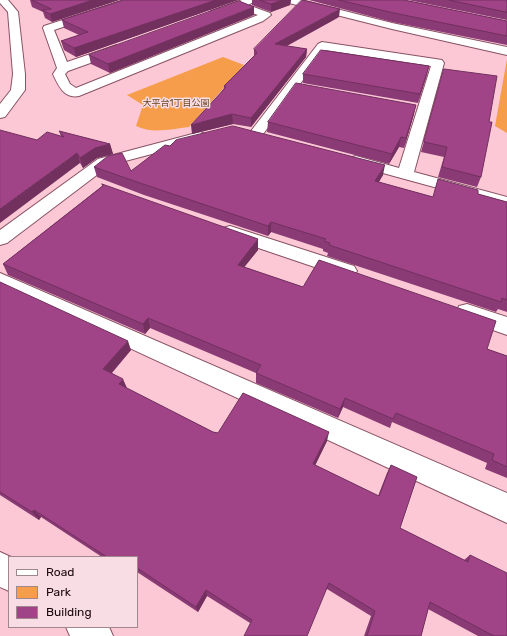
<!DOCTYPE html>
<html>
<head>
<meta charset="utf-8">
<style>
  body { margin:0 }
  #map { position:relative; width:507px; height:636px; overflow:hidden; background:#fcc8d6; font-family:Rubik,sans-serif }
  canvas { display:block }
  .legend { position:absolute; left:8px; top:556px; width:130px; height:72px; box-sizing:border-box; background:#f8dde4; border:1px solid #a0878e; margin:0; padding:5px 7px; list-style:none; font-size:12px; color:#1b070e }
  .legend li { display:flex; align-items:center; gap:8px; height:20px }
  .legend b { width:20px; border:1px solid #a0878e }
</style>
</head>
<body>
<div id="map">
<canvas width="507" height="636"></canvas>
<ul class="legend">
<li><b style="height:5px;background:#fff"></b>Road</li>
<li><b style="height:11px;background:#f69d4c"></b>Park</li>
<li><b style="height:11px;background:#a14487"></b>Building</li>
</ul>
</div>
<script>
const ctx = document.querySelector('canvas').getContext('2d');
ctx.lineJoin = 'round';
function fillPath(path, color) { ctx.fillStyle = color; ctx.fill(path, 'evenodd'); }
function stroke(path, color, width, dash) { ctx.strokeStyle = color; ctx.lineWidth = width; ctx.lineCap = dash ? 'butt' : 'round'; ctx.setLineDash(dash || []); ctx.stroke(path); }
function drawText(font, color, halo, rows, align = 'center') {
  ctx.font = font + ' Rubik,"Noto Sans JP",sans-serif'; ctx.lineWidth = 3; ctx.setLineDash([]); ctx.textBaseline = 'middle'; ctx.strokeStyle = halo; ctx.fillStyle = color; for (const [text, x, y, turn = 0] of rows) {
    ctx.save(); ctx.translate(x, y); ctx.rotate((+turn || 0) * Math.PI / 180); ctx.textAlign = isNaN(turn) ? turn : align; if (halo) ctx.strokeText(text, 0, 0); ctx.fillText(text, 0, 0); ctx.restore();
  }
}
fillPath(new Path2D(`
  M223,57l21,8 -55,62c-17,2 -37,7 -53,-1l7,-21 -16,-10z
  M507,59v74l-12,-7z`), '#f69d4c');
const minor = new Path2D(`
  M0,0h8l10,12 7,62v16l-20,27 -5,1v-14l11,-14 2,-16 -5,-62 -8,-9z
  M124,0h15l-1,2 -84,28 13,32 50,-17 6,4 -2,3 -53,19 -3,3 5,10 6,4 182,-73 -20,-7 -23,8 -4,-1 -1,-2 1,-2 31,-11h15l-9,5 22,8 1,2 -8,6 -184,75c-15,3 -21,-11 -26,-22l4,-6 -14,-40 1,-2z
  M284,0h17l91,23 115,24v8l-115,-26 -107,-27z
  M322,42l120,18 2,3 -30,109 93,25v10l-157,-43 -2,-3 2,-3 6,-2 43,12 32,-102 -106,-16 -64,87h-10l-3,-3 3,-3 67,-87z
  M200,132l5,2 3,3 -3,3 -95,25 -103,78 -7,2v-15l98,-71z
  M230,226l124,40 3,5 -3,5 -7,2 -124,-42 -2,-4 2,-4z
  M0,273l507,220v30l-507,-235z
  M467,304l40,13v18l-48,-17 -3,-6 3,-6z`);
const tertiary = new Path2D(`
  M0,552l11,5h-2v34l-9,-4z
  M66,627h43l4,9h-43z`);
stroke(minor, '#895263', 2);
stroke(tertiary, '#895263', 2);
fillPath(minor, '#fff');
fillPath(tertiary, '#fff');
fillPath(new Path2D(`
  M30,0h89l-67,22 -7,-4 -2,-6 -11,-5z
  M124,0h114l-162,57 -12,-7 -3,-9 18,-6 -15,-7 -2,-8z
  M252,0h39l-1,5 -19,7 -19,-7z
  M309,0h95l103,21v24l-115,-23z
  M408,0h99v20z
  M254,15l-144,58 -19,-9 -2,-9z
  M339,17l-52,29 20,3 -1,8 -55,70 -18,-3 -41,10 32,-46v-2l30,-29v-8z
  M429,66l-11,37 -115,-20v-9z
  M444,69l45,53 -8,55 -4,10 -39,-10 6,-20 -23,-5z
  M414,114l-10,34 -5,-1 -10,17 -122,-32 1,-10z
  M59,131l51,13 3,10 -16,4 -14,10 -3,-5 -43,-23 24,-4z
  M170,146l213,29 -4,7 54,15 5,-18 40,15 29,8v110l-9,-3 -2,3 -169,-56 1,-3 -5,-2v-2l-52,-17 -3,4 -124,-41 -47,-18 -3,-10 37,4z
  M102,184l156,66 -14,17 263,89v122l-22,-9 2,-6 -95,-41 -2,6 -47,-21 -5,11 -82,-35v-10l-106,-45 -5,6 -137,-59 -5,-11 99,-78z
  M0,282l131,68 -19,23 14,15 87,44 5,1 109,8 -12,24 63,31 9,-23 4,-8 9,63 64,32 6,-5 37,81h-29l-50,-27 -7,27h-57l7,-20 -44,-27 -77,34 -43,-27 -9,16 -61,-40v-15h-35l-61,-40 -2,3 -39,-25z`), '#8a3a74');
fillPath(new Path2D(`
  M93,0h26l-67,22 -2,-8z
  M216,0h22l-162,57 -2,-9z
  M283,0h8l-1,5 -19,7v-8z
  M254,7v8l-144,58 -2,-9z
  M340,9l-1,8 -64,35v-8z
  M307,49l-1,8 -55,70v-9z
  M429,66l-2,9 -9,28 2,-9z
  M416,105l-2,9 -10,34 2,-10z
  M232,114l1,10 -41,10 -1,-9z
  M401,137l-2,10 -10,17 3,-10z
  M110,144l3,10 -16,4 -14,10 -3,-10 15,-10z
  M77,153l3,10 -80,60v-14z
  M385,165l-2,10 -10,16 2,-10z
  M271,222v10l-3,4v-10z
  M258,239v11l-20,25v-10z
  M148,318l2,10 -5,6 -2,-10z
  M128,341l3,9 -24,28 -4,-9z
  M123,379l4,9 -5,6 -3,-10z
  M345,398l-2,9 -5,11 2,-9z
  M329,432l-2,9 -15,31 1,-8z
  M34,510l7,7 -2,3 -7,-8z
  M206,590l1,6 -9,16 -2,-5z`), '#71305e');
const building = new Path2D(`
  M32,0h61l-43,14 -8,-4 9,-1z
  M124,0h92l-142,48 -13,-7 27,-9 -26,-12z
  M260,0h23l-12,4z
  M302,0l38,9 -65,35 32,5 -56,69 -19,-4 -41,11 35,-38 -2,-1 33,-33 -3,-4z
  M339,0h65l103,21v15l-113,-23z
  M449,0h58v12z
  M239,1l15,6 -146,57 -19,-9z
  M321,50l108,16 -9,28 -117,-20z
  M444,69l53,7 -8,46h3l-11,55 -39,-10 5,-20 -23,-5z
  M296,83l120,22 -10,33 -5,-1 -9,17 -124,-32z
  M233,126l152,39 -10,16 58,16 5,-18 40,11v4l29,8v98l-5,-2 -1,4 -172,-57 1,-2 -6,-2 2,-2 -55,-17 -3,4 -125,-42 -49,-17 14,-11 14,-3 9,18 34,-26 5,1 6,-6z
  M0,130l37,10 10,-8 17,5 -5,-6 51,13 -15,4 -15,10 -3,-5 -77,56z
  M102,184l156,55 -20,26 65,22 16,-27 177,61 -9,28 20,7v111l-15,-7 2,-6 -98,-41 -3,6 -48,-21 -5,11 -84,-36 5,-8 -113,-47 -5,6 -140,-60 100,-78z
  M0,282l128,59 -25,28 20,10 -4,5 94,48 5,1 25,-40 86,39 -16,32 66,32 12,-31 26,12 -17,51 68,34 2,-7 37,18v63h-13l-64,-34 -9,34h-54l8,-25 -46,-28 -22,53h-63l8,-16 -46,-30 -10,17 -59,-39v-11h-30l-73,-47 -2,2 -32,-20z`);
fillPath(building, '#a14487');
stroke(building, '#71305e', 1);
drawText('9px', '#6a4422', '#f8dde4', [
  ["大平台1丁目公園",176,103]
]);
</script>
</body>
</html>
